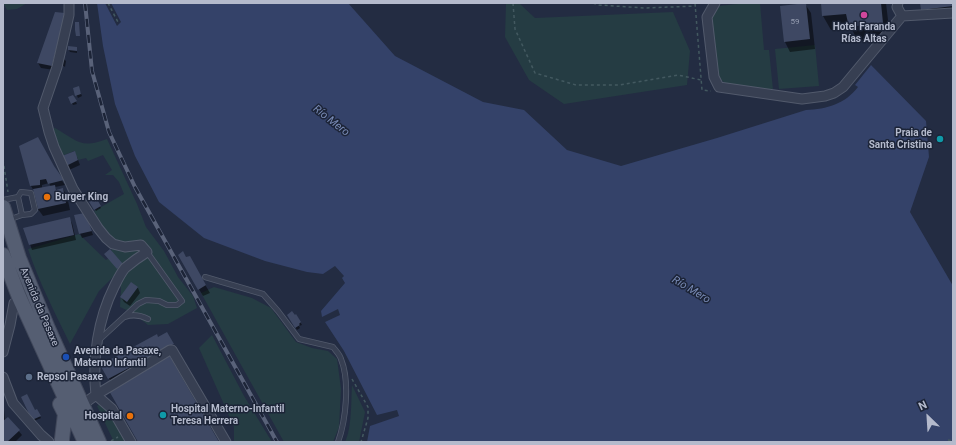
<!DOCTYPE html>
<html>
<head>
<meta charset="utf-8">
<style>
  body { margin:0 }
  #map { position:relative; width:956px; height:445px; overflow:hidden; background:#232c42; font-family:Roboto,sans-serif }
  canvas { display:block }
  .frame { position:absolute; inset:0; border:4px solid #b4bacc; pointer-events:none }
  .north { position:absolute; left:908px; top:397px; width:40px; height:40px; -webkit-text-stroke:3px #1c2437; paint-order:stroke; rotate:335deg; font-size:11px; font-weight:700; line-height:16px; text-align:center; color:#b4bacc }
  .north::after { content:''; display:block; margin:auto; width:14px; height:18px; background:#b4bacc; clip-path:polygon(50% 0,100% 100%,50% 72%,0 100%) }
</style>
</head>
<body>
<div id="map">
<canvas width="956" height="445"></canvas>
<div class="frame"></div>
<div class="north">N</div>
</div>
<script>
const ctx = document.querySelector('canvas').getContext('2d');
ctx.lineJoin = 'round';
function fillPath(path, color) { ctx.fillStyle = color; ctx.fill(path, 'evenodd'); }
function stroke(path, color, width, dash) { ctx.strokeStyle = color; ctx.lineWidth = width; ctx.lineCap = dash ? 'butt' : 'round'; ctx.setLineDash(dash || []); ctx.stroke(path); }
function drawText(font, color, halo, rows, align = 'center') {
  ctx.font = font + ' Roboto,sans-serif'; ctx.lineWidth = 3; ctx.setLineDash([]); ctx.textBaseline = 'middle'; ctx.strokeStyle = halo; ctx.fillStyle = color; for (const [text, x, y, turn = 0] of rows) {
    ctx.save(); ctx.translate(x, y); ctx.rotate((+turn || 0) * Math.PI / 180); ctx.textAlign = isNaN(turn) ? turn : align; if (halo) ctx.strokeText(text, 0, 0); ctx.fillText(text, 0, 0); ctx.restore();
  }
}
fillPath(new Path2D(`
  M3,3h24l-10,6 -10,1z
  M747,3h13l4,47h5l4,40 -47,-6 -7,-6 -3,-8 -5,-56 7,-8z
  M506,4h14l15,14 138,-6 17,39 -3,34 -123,19 -35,-24 -24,-43z
  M815,45l4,41 -40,3 -4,-40z
  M55,128c23,13 25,21 52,11l30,65 9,23 18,24 14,26 15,19 4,12 -29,16 -20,1 -15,-12 -13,-6 1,-18 -4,-16 -18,18 -29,53c-15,-31 -31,-62 -42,-95l51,-15 27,26 4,-3 3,-13 -19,-33 30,-17 -5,-12 -6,-7h-8l7,-5 -9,-15 -15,6 -2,-3 -8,2 -4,-9 -12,5 -11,-27z
  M214,287l38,11 19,10 25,34 16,6 16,3 9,8 4,30 -2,38 -6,15h-49l-83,-149z
  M212,335l32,61 28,46h-38v-15l-35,-79z
  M352,385l13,27 -6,30h-14c7,-14 6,-41 7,-57z
  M99,405l7,3 20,33 -12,1 -17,-36z`), '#253c43');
fillPath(new Path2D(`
  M97,3h8l12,23 4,-4 -10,-19h237l47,53 88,46 41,8 43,40 54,16 96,-28 89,-28c21,-1 39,-6 52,-23l-3,-2 16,-20 55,56 3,36 -19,55 43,74v156h-586l3,-16 29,-10 -2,-6 -20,5 -33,-64 -19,-29 15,-7 -2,-6 -16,8 -1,-6 24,-28 -3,-5 2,-2 -9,-10 -12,8 -16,-2 -42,-11 -61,-23 -45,-36 -24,-46 -20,-52 -12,-58z`), '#344269');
fillPath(new Path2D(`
  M822,3h64l4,34 -32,4 -7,-13 -20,2 -8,-14z
  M921,3h32v13l-26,3 -5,-9z
  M805,4l6,9 4,36 -25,3 -5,-10z
  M65,14l-11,56 -13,-2 -3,-5z
  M77,48v5l-7,-1 -1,-2z
  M63,58l3,3 -1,6 -4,-3z
  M74,89h5l3,7 -4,2z
  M73,96l4,8 -4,1 -4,-7z
  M20,146l33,22 12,17 -10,2 2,4 6,-2 4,7 3,14 -27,6 -5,-7 -4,-18 -3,-5zM49,183l2,4 -9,1v-3z
  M77,157l3,8 -11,5 -2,-5z
  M94,197l7,11 -5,3 -6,-11z
  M69,218l3,5 4,17 -44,10 -7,-21z
  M87,219l6,16 -11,3 -2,-5z
  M179,255l7,4 3,-2 21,36 -7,3z
  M131,283l7,5 2,5 -10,13 -6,-4 -3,-5z
  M288,315l6,2 2,-2 6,10 -3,1 1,2 -3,2z
  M167,334l11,20 -8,4 47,84h-78l-25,-55 -12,-21z
  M22,397l13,14 2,-1 4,8 -7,3z
  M3,401l2,19 3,-2 14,17 -7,7h-12z`), '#0007');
fillPath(new Path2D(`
  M806,3l4,36 -26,3 -4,-36z
  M821,3h60l2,20 -34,4 -3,-13 -24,2z
  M920,3h33v3l-32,4z
  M55,12l10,1 -13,53 -15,-3z
  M75,22h4l1,14h-4l-1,-6z
  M68,46l9,1v4l-9,-1z
  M79,86l2,8 -6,2 -2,-8z
  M73,95l4,6 -6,3 -3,-7z
  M38,137l16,29 10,14 -16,4 -2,-5 -6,1v5l-10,1 -11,-40z
  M75,151l3,9 -12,6 -4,-10z
  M55,185l1,5 7,-2 3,15 -28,6 -5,-20z
  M95,196l6,10 -7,4 -6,-10z
  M85,213l7,18 -13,3 -5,-19z
  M70,217l4,18 -45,10 -6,-17z
  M110,249l13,15 -6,5 -13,-15z
  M183,251l3,6 4,-1 16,29 -8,5 -20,-35z
  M131,282l7,5 -11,15 -7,-5z
  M292,311l3,4 1,-1 5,8 -2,2 1,1 -5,3 -8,-13z
  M167,332l7,12 -66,35 -8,-14 57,-31 1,3z
  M169,355l50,87h-81l-30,-53z
  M27,394l8,16 2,-1 4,7 -9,4 -11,-23z
  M8,417l12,13 -13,12h-4v-21z`), '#3e4863');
const lane = new Path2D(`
  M18,197l3,-5 10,1 4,17 -4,4 -9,1
  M3,200l15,-3 4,18 -14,5
  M205,277l58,17 15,17 21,28 34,8c3,4 7,8 8,12 9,22 5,61 -3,83
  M125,317c8,-3 15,-2 23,2
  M99,340l39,-36 8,-4 13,1 8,4h10l5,-4 -35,-49`);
const street = new Path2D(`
  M69,3v12l-12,52 -14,41 6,24 5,15 19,42 25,39 8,10 7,6 12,3 16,-2 6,7c-8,5 -15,10 -22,16 -5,6 -8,13 -11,19 -16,32 -22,72 -18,108l16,14 19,33
  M715,3l-8,14 7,60 5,10 83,12 23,-3 9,-3 9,-6 59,-71
  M898,3l-1,4 5,9 51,-3
  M3,352l7,-27 4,-22
  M3,377l10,26 28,32 8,7
  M82,405l14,-10 74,-45h2l54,92`);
const primary = new Path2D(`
  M3,207l16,51 28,68 52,116
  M3,255l16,42 66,145
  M60,404l5,10 -3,25v3`);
stroke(lane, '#525a6c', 6);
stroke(street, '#525a6c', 11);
stroke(primary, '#41485b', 16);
stroke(new Path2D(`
  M108,3l11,21
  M513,3l2,26 20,44 41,12h44l58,-10 23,5
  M593,3l6,2 46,3 51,-2
  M695,3l7,87 9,1
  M3,10l1,-7
  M3,160l5,32
  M352,379l16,28v11l-7,24
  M948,440l5,1
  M111,441l7,-4`), '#435960', 1.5, [3, 3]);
stroke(lane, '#373f52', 4.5);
stroke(street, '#373f52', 9);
stroke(primary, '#555e72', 14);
const rail = new Path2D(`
  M85,3l7,68 17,61 26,55 142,255`);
stroke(rail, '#596279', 4);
stroke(rail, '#1c2437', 2.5, [8]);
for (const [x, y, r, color] of [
  [864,15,4,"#d1479c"],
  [940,139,4,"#0f9aa8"],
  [47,197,4,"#e8710a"],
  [66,357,4,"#1a4fb4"],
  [29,377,4,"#5c6f8a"],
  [163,415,4,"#0f9aa8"],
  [130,416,4,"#e8710a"]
]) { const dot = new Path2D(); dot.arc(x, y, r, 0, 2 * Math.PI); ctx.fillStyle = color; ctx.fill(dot); stroke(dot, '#1c2437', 1.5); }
drawText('8px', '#969eb2', null, [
  ["59",795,22]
]);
drawText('bold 10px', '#b4bacc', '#1c2437', [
  ["Hotel Faranda",864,27,"center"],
  ["Rías Altas",864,39,"center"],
  ["Praia de",932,133,"right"],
  ["Santa Cristina",932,145,"right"],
  ["Burger King",55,197],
  ["Avenida da Pasaxe,",74,351],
  ["Materno Infantil",74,363],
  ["Repsol Pasaxe",37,377],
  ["Hospital Materno-Infantil",171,409],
  ["Teresa Herrera",171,421],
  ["Hospital",122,416,"right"]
], 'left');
drawText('10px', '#b4bacc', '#1c2437', [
  ["Avenida da Pasaxe",39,307,67]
]);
drawText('italic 11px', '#798bb6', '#1c2437', [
  ["Río Mero",331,121,38],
  ["Río Mero",691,290,31]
]);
</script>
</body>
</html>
